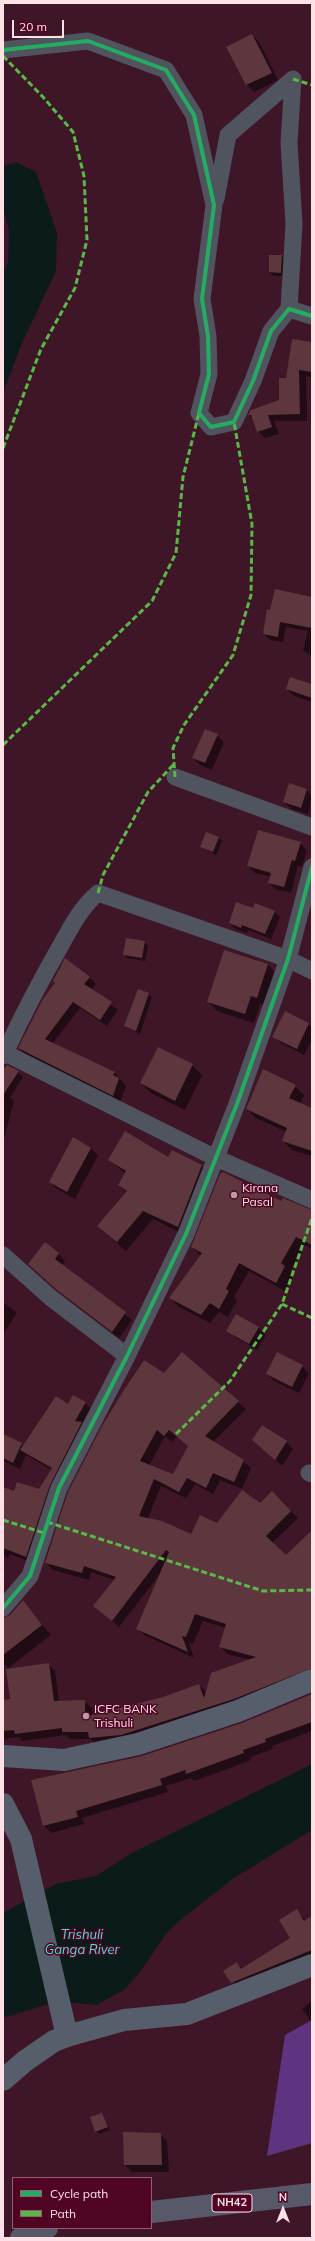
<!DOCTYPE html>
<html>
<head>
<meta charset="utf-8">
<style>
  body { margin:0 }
  #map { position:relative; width:315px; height:2241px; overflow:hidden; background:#3f1627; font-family:Mulish,sans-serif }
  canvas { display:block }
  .frame { position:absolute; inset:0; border:4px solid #fee1e7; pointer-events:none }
  .legend { position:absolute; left:12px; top:2177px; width:140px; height:52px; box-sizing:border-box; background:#500524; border:1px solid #965d72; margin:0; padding:5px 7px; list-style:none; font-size:12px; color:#fee1e7 }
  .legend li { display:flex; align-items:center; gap:8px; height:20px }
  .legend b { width:20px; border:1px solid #965d72 }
  .north { position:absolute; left:263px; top:2189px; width:40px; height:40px; -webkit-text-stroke:3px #500524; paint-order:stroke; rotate:0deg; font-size:11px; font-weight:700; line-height:16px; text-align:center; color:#fee1e7 }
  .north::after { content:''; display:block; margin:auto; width:14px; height:18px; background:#fee1e7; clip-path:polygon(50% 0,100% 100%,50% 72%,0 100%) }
  .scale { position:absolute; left:12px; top:20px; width:52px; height:18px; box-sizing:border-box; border:2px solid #fee1e7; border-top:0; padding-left:5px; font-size:12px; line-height:14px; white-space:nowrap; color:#fee1e7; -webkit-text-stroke:3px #500524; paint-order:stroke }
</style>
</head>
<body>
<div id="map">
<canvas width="315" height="2241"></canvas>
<div class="frame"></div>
<ul class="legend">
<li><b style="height:5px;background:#26ab63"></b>Cycle path</li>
<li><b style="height:5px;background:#58b947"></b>Path</li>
</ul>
<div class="north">N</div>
<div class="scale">20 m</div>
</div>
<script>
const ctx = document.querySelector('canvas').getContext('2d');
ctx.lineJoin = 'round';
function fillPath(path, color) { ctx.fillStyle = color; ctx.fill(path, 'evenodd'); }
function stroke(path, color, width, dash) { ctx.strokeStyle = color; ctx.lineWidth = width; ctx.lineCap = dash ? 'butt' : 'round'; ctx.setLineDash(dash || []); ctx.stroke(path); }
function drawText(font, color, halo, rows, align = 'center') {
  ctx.font = font + ' Mulish,sans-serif'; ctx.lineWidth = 3; ctx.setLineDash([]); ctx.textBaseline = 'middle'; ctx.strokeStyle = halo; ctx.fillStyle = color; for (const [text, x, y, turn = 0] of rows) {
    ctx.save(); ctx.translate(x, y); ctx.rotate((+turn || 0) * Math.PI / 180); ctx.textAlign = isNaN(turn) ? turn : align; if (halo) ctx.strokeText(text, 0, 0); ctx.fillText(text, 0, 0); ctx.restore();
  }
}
fillPath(new Path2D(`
  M312,2020v123l-45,13 18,-121z`), '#5e3481');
fillPath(new Path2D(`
  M16,162l20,10 21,61 -1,38 -34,72 -19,50v-120l5,-11 1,-31 -6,-24v-41z
  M312,1764v66l-78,48 -55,43 -13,13 -26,38 -16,18 -28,15 -30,-3 -14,1 -49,15v-105l53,-29 40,-8 36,-23z`), '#0b1b19');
fillPath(new Path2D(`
  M252,35l7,7 19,38 -24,12 -7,-7 -19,-38z
  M282,256l3,4 -1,16h-11l-3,-4z
  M312,346v32l-6,-2 1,45h-33l5,13 -14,4 -7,-7 -4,-11 -5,-5 2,-4 29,-10 7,-22z
  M312,598v59l-9,-7 5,-19 -22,-4 -3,15 -13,-2 -6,-6 7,-23z
  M312,685v17l-18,-6 -7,-7z
  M217,735l7,7 -12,28 -12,-5 -7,-7z
  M307,790l5,5 -4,19 -17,-5 -7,-7z
  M218,837l4,4 -6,14 -15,-8z
  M300,843l7,7 -5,17 -4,-1 -7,27 -16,-4 -6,-6 2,-6 -16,-4 -7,-7z
  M254,909l20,3 6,5 -9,22 -23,-9 -1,3 -12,-4 -5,-6z
  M144,942l4,4 -3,15 -18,-3 -3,-4z
  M224,951l44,14 9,9 -11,32 -6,-2 -6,19 -37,-12 -9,-9z
  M89,977l7,7 -5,6 27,20 -11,16 -27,-18 -27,35 62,30 11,13 -6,16 -94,-47 -7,-7z
  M138,990l14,7 -12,37 -15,-8z
  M286,1013l26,14v12l-8,16 -23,-12 -7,-7z
  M192,1065l10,10 -17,35 -34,-17 -10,-10z
  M3,1072h15l5,5 -13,20 4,4 -11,41z
  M295,1086l9,9 -4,9 12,5v47l-20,-6 -9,-9 3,-9 -30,-14 -9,-9z
  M91,1148l7,7 -23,44 -18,-10 -7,-7z
  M173,1151l29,15 9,9 -24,61 -34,-17 -27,32 -28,-25 29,-33 -8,-8 7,-11 -17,-14 60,-2z
  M312,1216v33l-7,-4 -15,27 4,3 -9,16 -36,-20 -15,26 3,3 -9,17 -9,-5 -9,11 -31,-16 -8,-9 30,-42 -9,-9z
  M58,1254l7,7 -3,4 70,55 -13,18 -53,-41 -30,-26z
  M3,1302l14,11 -14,21z
  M259,1328l7,7 -9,15 -22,-13 -7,-7z
  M182,1354l64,55 -33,33 30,19 8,7 -9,21 -22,-9 -7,14 -18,-10 -9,14 -25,-12 -13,32 43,18 69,-32 12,-11 26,25 -26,25 14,14 26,-28v147l-184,66 -31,3 -6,-6h-21l-4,-4 -43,6 -4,-4 -16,2v-38l8,-1 37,-36 7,7 4,31 25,-1 8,7v8l26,-3 81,-28 8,8 44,-33 -24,-6 -7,-8 6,-18 -23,-7 -10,23 -4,-1 5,15 -50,-23 -7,-7 23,-54 -41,53 -24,-21 19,-26 -23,-8 -2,8 -36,-10 -7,-8 118,-188zM165,1436l7,6 5,-6 12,10 -16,30 -24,-10z
  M302,1366l7,7 -10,20 -25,-12 -7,-7z
  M85,1403l7,7 -59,153 -23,-9 -2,5 -5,-5v-66l12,4 24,-2 13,-20 -26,-15 -6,14 -17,-8v-26l20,11 45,-41z
  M286,1442l7,7 -11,17 -21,-19z
  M23,1602l28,33 -43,33 -5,-5v-45l8,-2z
  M312,1695v36l-40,15 1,3 -23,8 1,3 -32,12 -25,9 -3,-3 -25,8 2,6 -86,26 2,6 -33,9 -7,-7 -12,-46 109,-23 101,-33z
  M297,1910l9,11 6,-4v43l-73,30 -14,-19 12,-8 6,6 49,-30z
  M312,2001v22l-10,-14z
  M102,2114l8,16 -10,4 -4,-3z
  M124,2133l36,1 7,7 2,31h-37l-7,-7z`), '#0007');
fillPath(new Path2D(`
  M252,34l20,39 -26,12 -20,-38z
  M269,255h13l-1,18 -12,-1z
  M292,339l20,3v30l-13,-2 1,44 -32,1 4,12 -15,5 -6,-17h-3l3,-5 28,-10v-22h7z
  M275,589l37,8v31l-32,-6 -2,15 -15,-3 4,-25 3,1z
  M290,677l22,7v14l-26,-9z
  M205,729l13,5 -13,29 -13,-5z
  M289,783l18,6 -6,19 -18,-6z
  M258,830l43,12 -6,19 -3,-1 -8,27 -16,-4 3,-10 -24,-7z
  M206,832l13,5 -6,15 -13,-5z
  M236,902l17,6 2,-5 20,8 -10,23 -23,-9 -1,3 -12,-5z
  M126,938l19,3 -3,17 -19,-3z
  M224,950l44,14 -11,34 -6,-2 -6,18 -38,-12z
  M65,958l25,19 -6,7 28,18 -12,18 -27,-18 -28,37 70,33 -2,3 6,3 -6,18 -95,-48 25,-49 12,-16 -2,-2z
  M138,989l11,4 -13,38 -12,-5z
  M285,1011l24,12 -12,26 -25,-12z
  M158,1047l35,17 -18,37 -35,-18z
  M7,1065l12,6 -16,24v-25z
  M263,1069l33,16 -7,13 23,10v43l-30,-10 5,-13 -41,-19z
  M125,1131l43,26 4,-7 30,15 -24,62 -35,-16 -26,31 -20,-16 30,-35 -9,-6 8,-14 -18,-11z
  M73,1137l18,11 -24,44 -18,-10z
  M223,1172l58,29 2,-3 29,12v35l-16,-8 -15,26 4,3 -9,17 -37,-20 -13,26 3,2 -10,18 -9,-6 -9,12 -32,-17 33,-45 -11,-6 29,-73z
  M45,1242l14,11 -4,6 71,53 -14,20 -55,-42 -29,-26z
  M236,1314l23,13 -10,17 -23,-13z
  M182,1352l57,49 -34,35 39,24 -10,22 -21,-9 -7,15 -19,-10 -8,14 -25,-13 -15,37 23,5 29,13 9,-19 17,8 25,-33 18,13 12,-12 19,20 -25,25 20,19 26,-25v138l-78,31 -113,36 -32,3 -1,-6h-26v-4l-47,6 -1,-4 -11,1v-31l7,-1 -4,-30 43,-6 5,38 31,-1v16l32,-4 -1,-3 47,-12 36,-13 5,14 7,-25 45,-16 -37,-10 7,-23 -31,-10 -9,23 -4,-1 6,16 -52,-23 33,-77 -3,-2 -54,71 -19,-15 23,-29 -32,-11 -2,7 -37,-10 23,-71 34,-66 22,-36 20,-30 20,13zM157,1430l7,6 5,-6 19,16 -15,28 -33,-13z
  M277,1352l26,13 -11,22 -26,-13z
  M73,1395l13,7 -11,19 7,1 -32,63 -24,72 -23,-9v-61l11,4 3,-9 22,7 13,-21 -32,-18 36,-54 12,8z
  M262,1425l25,16 -12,19 -23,-20z
  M3,1434l19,9 -9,20 -10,-5z
  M23,1600l19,25 -39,30v-37l7,-3z
  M312,1694v28l-47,17 1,3 -23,8 1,3 -58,21 -1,-4 -25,9 2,6 -86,26 2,6 -35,9 -12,-46 111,-24 100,-33z
  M297,1909l7,12 8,-5v34l-81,33 -8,-12 14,-9 4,7 49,-31 -11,-18z
  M102,2113l6,14 -13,5 -5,-15z
  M123,2132l38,1 1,32h-38z`), '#5d363e');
stroke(new Path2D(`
  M3,50l85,-9 78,29 28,45 20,90 -12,94 6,37 1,38 -10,39 12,14 23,-5 19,-41 18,-50 18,-22 23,7
  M216,199l12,-64 65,-56 -4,64 5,81 -5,85
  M175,777l137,50
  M5,1053c17,-37 36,-73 56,-108 10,-18 21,-39 37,-52l190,66 24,12
  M3,1056l2,-3 211,105 96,42
  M3,1255l48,43 76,58
  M309,1473l3,1
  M3,1608l27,-32 29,-88 68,-132 59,-122 51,-130 51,-145 24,-92`), '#50545f', 17);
stroke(new Path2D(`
  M3,1756l61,4 74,-16 100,-33 74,-31
  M3,1804l18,35 46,197
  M3,2080l22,-19 29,-20 13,-5 57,-16 63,-6 125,-49`), '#575e6b', 22);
stroke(new Path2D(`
  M151,2212l161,-18
  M21,2238l26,-10`), '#585968', 22);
stroke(new Path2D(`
  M3,56l40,41 30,35 11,44 3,64 -12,48 -34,61 -38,99
  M293,79l19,6
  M3,745l149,-144 24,-48 7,-76 16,-64
  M175,777l-2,-29 11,-23 49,-70 18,-60 1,-71 -18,-102
  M98,893l5,-18 45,-83 26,-28
  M282,1304l30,14
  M176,1434l54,-53 52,-77 30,-86
  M3,1520l41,13
  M47,1522l216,69 49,-1`), '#58b947', 3, [6, 3]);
stroke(new Path2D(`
  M3,50l85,-9 78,29 28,45 20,90 -12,94 6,37 1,38 -10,39 12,14 23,-5 19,-41 18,-50 18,-22 23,7
  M3,1608l27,-32 29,-88 68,-132 59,-122 51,-130 51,-145 24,-92`), '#26ab63', 4);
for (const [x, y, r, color] of [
  [234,1195,4,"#bb9aa4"],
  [86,1716,4,"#bb9aa4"]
]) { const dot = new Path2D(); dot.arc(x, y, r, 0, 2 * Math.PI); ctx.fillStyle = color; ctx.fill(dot); stroke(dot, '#500524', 1.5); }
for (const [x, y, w] of [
  [232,2203,40]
]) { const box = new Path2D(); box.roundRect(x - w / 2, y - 9, w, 18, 3); ctx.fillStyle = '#500524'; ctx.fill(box); stroke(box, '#fee1e7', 1); }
drawText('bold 11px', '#fee1e7', null, [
  ["NH42",232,2203]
]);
drawText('12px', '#fee1e7', '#500524', [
  ["Kirana",242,1188],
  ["Pasal",242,1202],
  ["ICFC BANK",94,1709],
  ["Trishuli",94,1723]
], 'left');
drawText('italic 13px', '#3fe4d2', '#500524', [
  ["Trishuli",82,1935],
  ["Ganga River",82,1950]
]);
</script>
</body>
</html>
